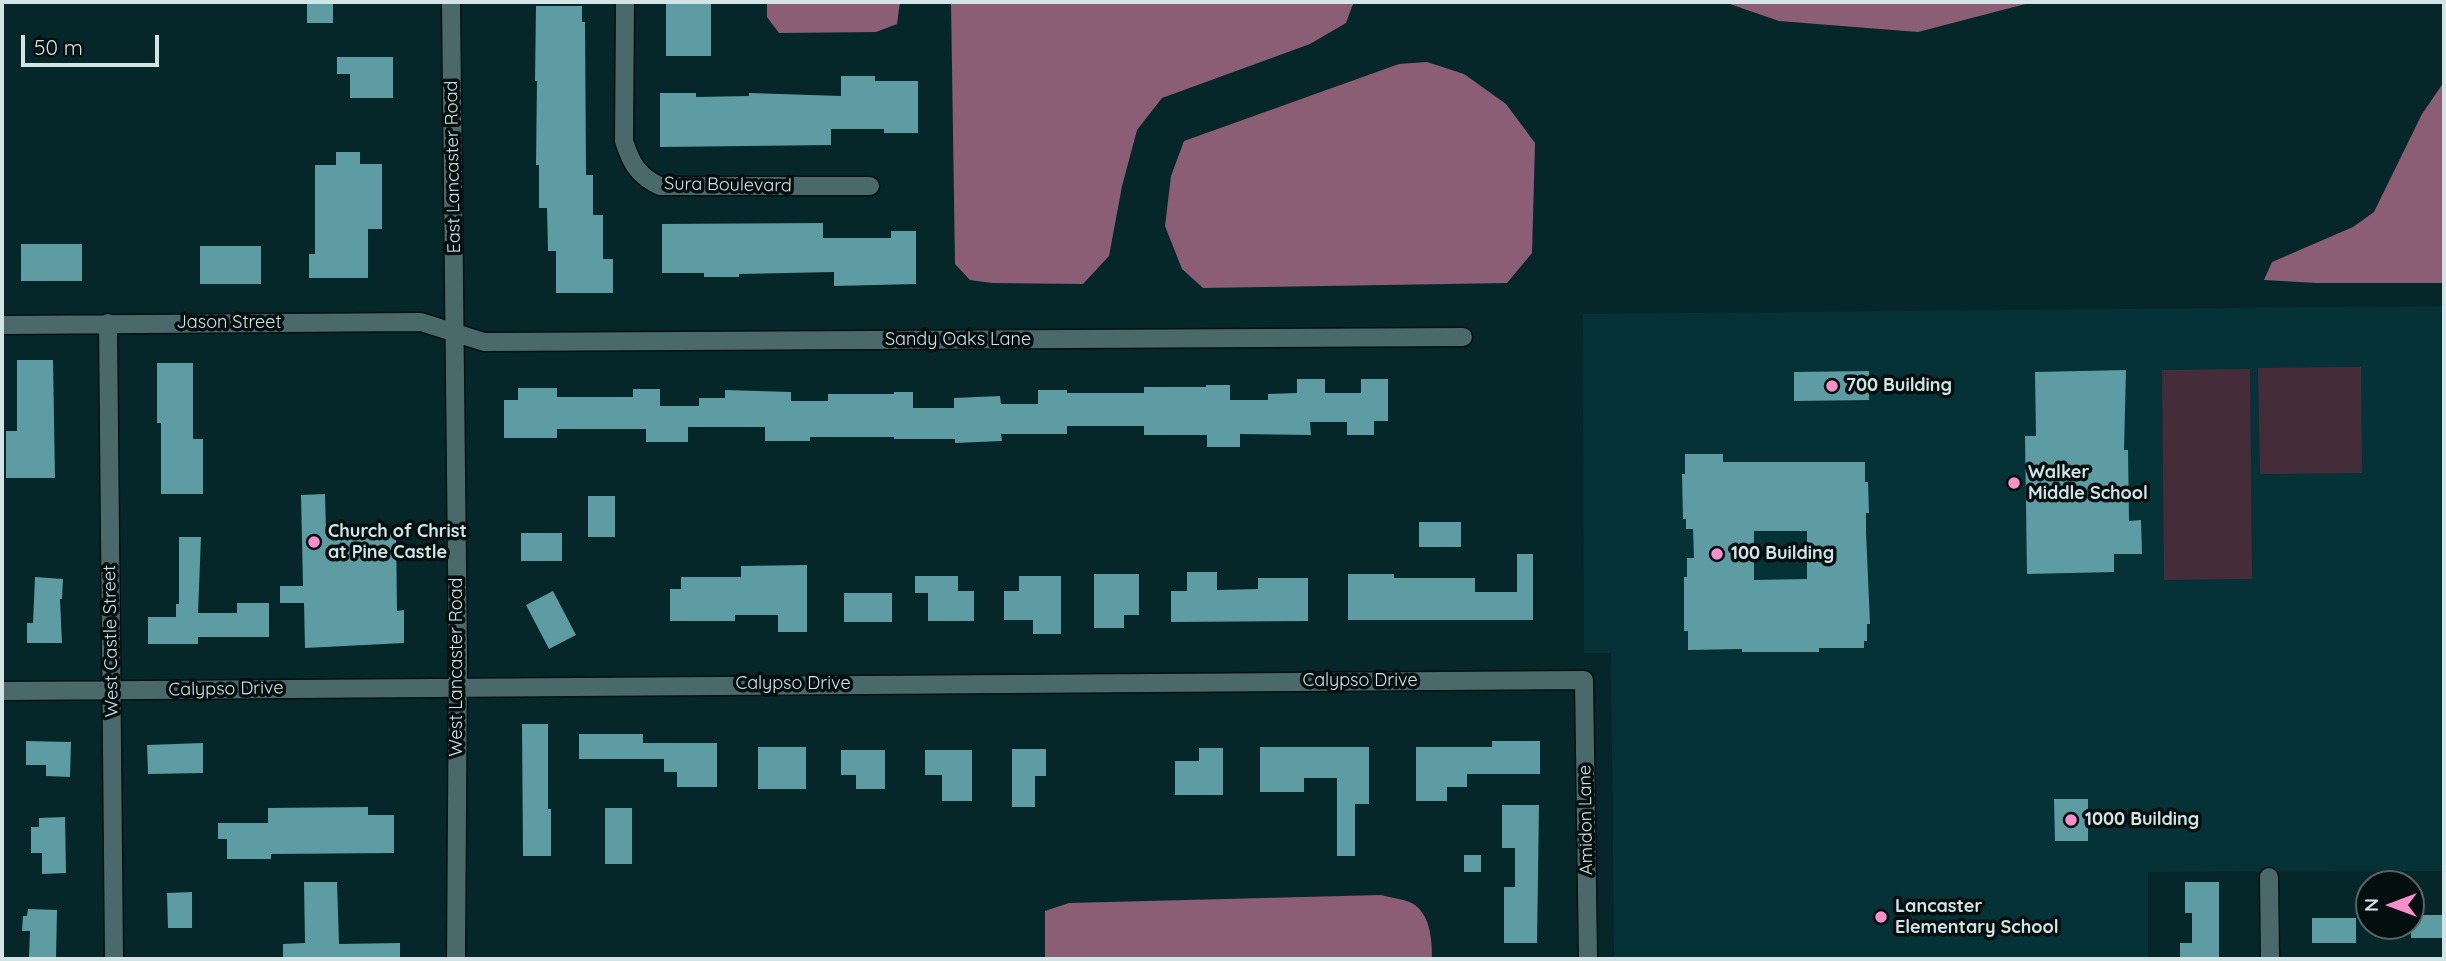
<!DOCTYPE html>
<html>
<head>
<meta charset="utf-8">
<style>
  body { margin:0 }
  #map { position:relative; width:2446px; height:961px; overflow:hidden; background:#06272a; font-family:Quicksand,sans-serif }
  canvas { display:block }
  .frame { position:absolute; inset:0; border:4px solid #d2e4e5; pointer-events:none }
  .north { position:absolute; left:2355px; top:870px; width:70px; height:70px; box-sizing:border-box; background:#030e0f; border:2px solid #566465; border-radius:50%; rotate:270deg; font-size:19px; font-weight:700; line-height:28px; text-align:center; color:#d2e4e5 }
  .north::after { content:''; display:block; margin:auto; width:24px; height:32px; background:#f98fc8; clip-path:polygon(50% 0,100% 100%,50% 72%,0 100%) }
  .scale { position:absolute; left:21px; top:35px; width:138px; height:32px; box-sizing:border-box; border:4px solid #d2e4e5; border-top:0; padding-left:9px; font-size:21px; line-height:24px; white-space:nowrap; color:#d2e4e5; -webkit-text-stroke:5px #030e0f; paint-order:stroke }
</style>
</head>
<body>
<div id="map">
<canvas width="2446" height="961"></canvas>
<div class="frame"></div>
<div class="north">N</div>
<div class="scale">50 m</div>
</div>
<script>
const ctx = document.querySelector('canvas').getContext('2d');
ctx.lineJoin = 'round';
function fillPath(path, color) { ctx.fillStyle = color; ctx.fill(path, 'evenodd'); }
function stroke(path, color, width, dash) { ctx.strokeStyle = color; ctx.lineWidth = width; ctx.lineCap = dash ? 'butt' : 'round'; ctx.setLineDash(dash || []); ctx.stroke(path); }
function drawText(font, color, halo, rows, align = 'center') {
  ctx.font = font + ' Quicksand,sans-serif'; ctx.lineWidth = 7; ctx.setLineDash([]); ctx.textBaseline = 'middle'; ctx.strokeStyle = halo; ctx.fillStyle = color; for (const [text, x, y, turn = 0] of rows) {
    ctx.save(); ctx.translate(x, y); ctx.rotate((+turn || 0) * Math.PI / 180); ctx.textAlign = isNaN(turn) ? turn : align; if (halo) ctx.strokeText(text, 0, 0); ctx.fillText(text, 0, 0); ctx.restore();
  }
}
fillPath(new Path2D(`
  M2444,306v565l-296,1v87h-534l-3,-306h-27l-1,-339z`), '#043236');
fillPath(new Path2D(`
  M2361,367l1,106 -102,1 -2,-106z
  M2250,369l2,210 -88,1 -2,-210z`), '#452c39');
fillPath(new Path2D(`
  M767,2h133l-3,22 -21,8 -97,1 -12,-16z
  M951,2h401l1,2 -7,19 -36,21 -148,54 -25,32 -15,56 -13,70 -26,28 -91,-1 -22,-3 -15,-16z
  M1724,2h309l-115,30 -139,-11z
  M1427,62l37,12 42,30 29,39 -3,110 -25,30 -304,5 -21,-19 -17,-43 6,-50 13,-35 215,-77z
  M2444,82v201h-127l-53,-3 8,-18 81,-35 21,-15 48,-98z
  M1381,895c10,3 26,4 34,10 16,12 17,36 17,54h-387v-48l24,-8z`), '#8b5e75');
fillPath(new Path2D(`
  M307,2h26v21h-26z
  M666,2h45v54h-45z
  M536,6h46v16h3l1,153h7v40h10v44h10v34h-57v-42h-8l-1,-43h-8v-43h-3l1,-84h-2z
  M337,57h56v41h-43v-24h-13z
  M841,76h34v5h43v52h-34v-4h-53v16l-171,2v-54h36v4l53,-1v-3l92,3z
  M336,152h24v12h22v65h-14v49h-59v-24h6v-89h21z
  M823,223v15h68v-7h25v53l-82,2v-14l-95,2v3h-35v-4h-42v-49z
  M21,244h61v37h-61z
  M200,246h61v38h-61z
  M17,360h36l2,118h-49v-47h11z
  M157,363h36v76h10v55h-42v-71h-4z
  M2126,370l-2,80h4l1,71 12,-1 1,34h-28v18l-87,2 -2,-138h11l-1,-64z
  M1869,371v29l-75,1v-29z
  M1297,379h28v14h36v-14h27v42h-14v14h-27v-13h-37l1,13 -71,-1v13h-33v-12h-63v-9h-77v8h-66l1,7 -47,2v-4h-61v-2h-84v4h-45v-14h-77v15h-42v-13h-89v9h-53v-38h14v-12h39v9h76v-8h27v17h39v-8h26v-8l66,2v9h37v-7h66v-2h19v16h41v-10l46,-2 1,8h37v-14h29v3h77v-6h62v-2h24v15h38v-6l29,-1z
  M1685,454h38v8h142v20h3l1,31h-3v19l4,92h-3v17h-3v7h-45v4h-77v-3l-54,1v-19h-4v-54h3v-19h7l-1,-29h-7v-10h-3l-1,-45h3zM1754,531h53v48l-53,1z
  M325,494l1,37 70,-1 1,81 7,-1v33l-99,5 -1,-45h-24v-17h23l-2,-91z
  M588,496h27v41h-27z
  M1419,522h42v25h-42z
  M521,533h41v28h-41z
  M179,537h22l-3,76h39v-10h32v34h-71v7h-50v-27h28v-13h3z
  M1517,554h16v66h-185v-46h46v4h81v14h42z
  M807,565v67h-29v-17h-43v6h-65v-32h11v-12h60v-11z
  M1187,572h30v18l41,-1v-11h50v43l-137,1v-31h16z
  M1094,574h45v41h-15v13h-30z
  M915,576h43v15h16v30h-46v-28h-13z
  M1019,576h42v58h-28v-14h-29v-29h15z
  M35,577l28,2 -1,20h-2l2,44h-35v-20h6z
  M553,591l23,44 -27,14 -23,-44z
  M844,593h48v29h-48z
  M522,724h26v85h3v47h-28z
  M579,734h64v9h74v44h-40v-15h-13v-13h-85z
  M26,741l45,1 -1,35 -24,-1v-11h-20z
  M1492,741h48v33h-73v13h-20v14h-31v-54h76z
  M203,743v30l-55,1 -1,-29z
  M758,747h48v42h-48z
  M1260,747h109v57h-14v52h-18v-78h-33v14h-44z
  M1199,748h24v47h-48v-34h24z
  M1012,749h34v27h-11v31h-23z
  M841,750h44v39h-29v-14h-15z
  M925,750h47v51h-30v-26h-17z
  M2054,799h34v42h-33z
  M1502,805h37l-2,138h-33v-56h11v-39h-13z
  M368,807v8h26v38l-123,1v5h-44v-20h-9v-16h50v-15z
  M605,808h27v56h-27z
  M65,817l1,56 -24,1v-21h-11v-26h8v-9z
  M1464,855h17v17h-17z
  M304,882h33l2,62 61,-1v16h-117v-15l22,-1z
  M2185,882h34v77h-39v-16h12v-30h-7z
  M192,892v36h-24l-1,-35z
  M28,909l29,1 -1,48 -27,-1 1,-26h-8l1,-15h4z
  M2411,915h33v23h-33z
  M2312,918h44v25h-44z`), '#5c9ca2');
const minor = new Path2D(`
  M451,2l7,657 -2,300
  M625,2l-1,139c7,22 14,35 36,45h210
  M108,323l6,636
  M2,325l419,-3 63,20 979,-5
  M2,691l1582,-11 4,279
  M2269,877l1,82`);
stroke(minor, '#000f11', 21);
stroke(minor, '#49696b', 18);
for (const [x, y, r, color] of [
  [1832,386,7,"#f98fc8"],
  [2014,483,7,"#f98fc8"],
  [314,542,7,"#f98fc8"],
  [1717,554,7,"#f98fc8"],
  [2071,820,7,"#f98fc8"],
  [1881,917,7,"#f98fc8"]
]) { const dot = new Path2D(); dot.arc(x, y, r, 0, 2 * Math.PI); ctx.fillStyle = color; ctx.fill(dot); stroke(dot, '#030e0f', 2.5); }
drawText('18px', '#d2e4e5', '#030e0f', [
  ["East Lancaster Road",453,167,-91],
  ["Sura Boulevard",728,185,1],
  ["Jason Street",229,323],
  ["Sandy Oaks Lane",958,340],
  ["West Castle Street",111,641,-91],
  ["West Lancaster Road",457,667,-90],
  ["Calypso Drive",1360,681],
  ["Calypso Drive",793,684],
  ["Calypso Drive",226,689,-1],
  ["Amidon Lane",1586,820,-91]
]);
drawText('bold 18px', '#d2e4e5', '#030e0f', [
  ["700 Building",1846,386],
  ["Walker",2028,473],
  ["Middle School",2028,494],
  ["Church of Christ",328,532],
  ["at Pine Castle",328,553],
  ["100 Building",1731,554],
  ["1000 Building",2085,820],
  ["Lancaster",1895,907],
  ["Elementary School",1895,928]
], 'left');
</script>
</body>
</html>
